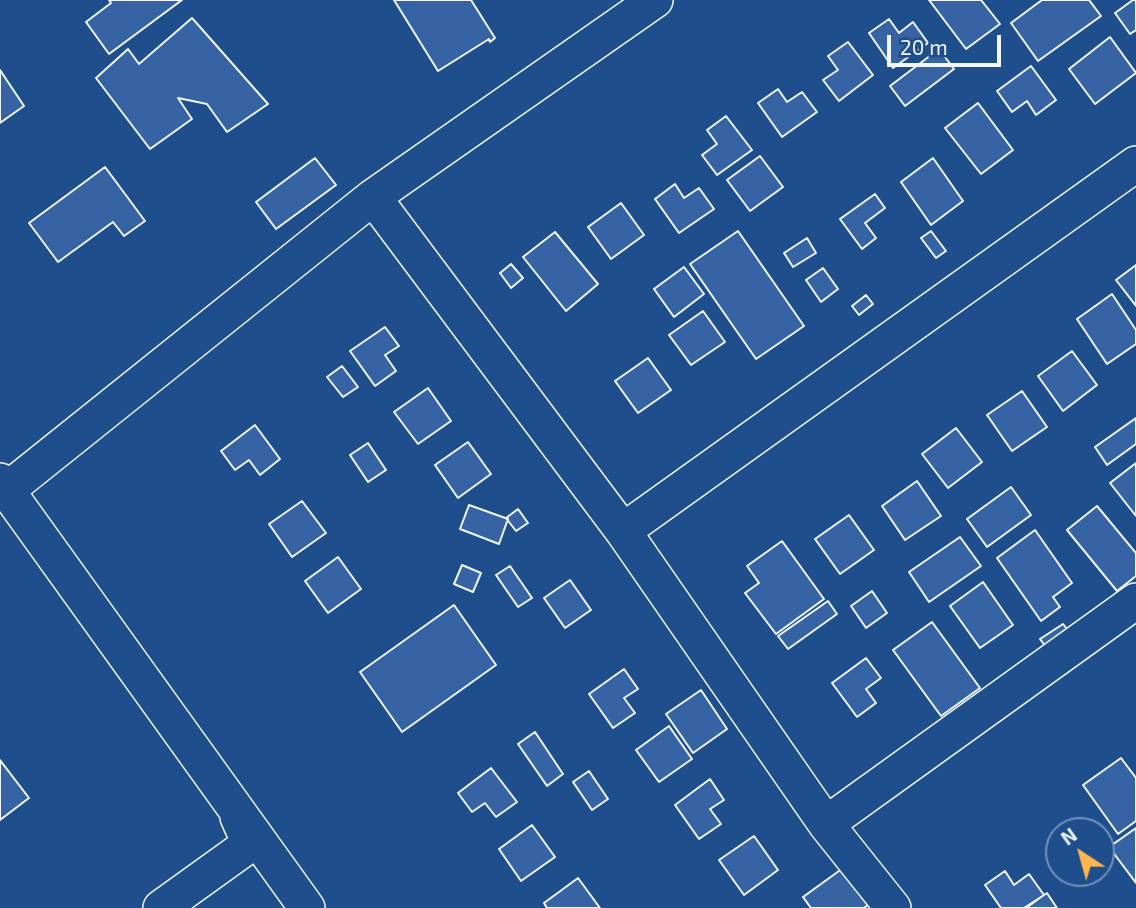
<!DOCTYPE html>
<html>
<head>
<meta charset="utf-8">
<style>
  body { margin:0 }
  #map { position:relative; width:1136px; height:908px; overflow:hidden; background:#1f4e8c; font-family:"Exo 2",sans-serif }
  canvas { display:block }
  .north { position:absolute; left:1045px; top:817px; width:70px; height:70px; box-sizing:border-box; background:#1f4e8c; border:2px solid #7391ba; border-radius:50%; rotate:324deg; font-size:19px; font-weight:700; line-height:28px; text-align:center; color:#f2f6ff }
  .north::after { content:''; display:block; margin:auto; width:24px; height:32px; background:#ffb74d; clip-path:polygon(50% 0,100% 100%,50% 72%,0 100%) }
  .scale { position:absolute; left:887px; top:35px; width:114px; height:32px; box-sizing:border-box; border:4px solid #f2f6ff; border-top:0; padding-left:9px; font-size:21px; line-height:24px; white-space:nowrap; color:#f2f6ff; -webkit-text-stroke:5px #1f4e8c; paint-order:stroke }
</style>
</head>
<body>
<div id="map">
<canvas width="1136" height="908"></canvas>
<div class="north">N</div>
<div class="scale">20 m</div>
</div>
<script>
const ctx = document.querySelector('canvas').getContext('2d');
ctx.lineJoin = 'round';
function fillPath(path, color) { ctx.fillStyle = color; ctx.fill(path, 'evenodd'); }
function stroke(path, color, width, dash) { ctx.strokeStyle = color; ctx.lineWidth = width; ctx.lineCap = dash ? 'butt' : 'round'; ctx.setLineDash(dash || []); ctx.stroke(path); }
const building = new Path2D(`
  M109,0h73l-73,54 -23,-32 25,-19z
  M394,0h77l24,38 -5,4 -1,-3 -51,32z
  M929,0h52l19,24 -34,25z
  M1042,0h47l12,16 -63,45 -27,-38z
  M1133,0h3v30l-6,4 -15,-21z
  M192,18l76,86 -41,28 -20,-28 -29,-6 14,21 -42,30 -54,-71 32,-29 11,15z
  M889,19l10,14 14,-11 15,21 -35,25 -24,-35z
  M1110,37l26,36 -41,31 -26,-35z
  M848,42l25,33 -34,26 -16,-21 15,-10 -10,-14z
  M939,49l15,20 -49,37 -15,-20z
  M1031,66l25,34 -20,15 -9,-14 -15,11 -15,-21z
  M0,70l24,36 -24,17z
  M778,89l9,13 15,-10 15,20 -35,25 -24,-34z
  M978,103l35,47 -32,24 -36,-46z
  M726,116l26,34 -35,25 -15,-20 15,-11 -10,-14z
  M760,156l23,31 -33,24 -23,-31z
  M315,158l21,27 -60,44 -20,-27z
  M933,158l30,43 -32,24 -30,-43z
  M105,167l40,54 -21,15 -11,-14 -55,40 -29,-39z
  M675,184l9,14 15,-10 15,21 -35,24 -24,-34z
  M875,194l10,14 -20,15 11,15 -14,11 -22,-30z
  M621,203l23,32 -33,24 -23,-32z
  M738,231l66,95 -48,33 -66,-95z
  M931,231l15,20 -10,7 -15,-20z
  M555,232l43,52 -32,27 -43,-54z
  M807,238l9,15 -23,14 -9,-14z
  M511,264l12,14 -12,10 -11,-15z
  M1136,265v41l-20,-26z
  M684,267l20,27 -30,23 -20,-28z
  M823,268l15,21 -17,13 -15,-22z
  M1112,294l24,36v14l-29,20 -30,-45z
  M866,295l7,9 -14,11 -7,-9z
  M703,311l22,31 -34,23 -22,-30z
  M385,327l14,19 -14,9 11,16 -21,15 -25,-35z
  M1072,351l25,34 -34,26 -25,-35z
  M648,358l23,32 -33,23 -23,-32z
  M342,366l16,21 -15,10 -16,-20z
  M428,388l23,33 -33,23 -24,-32z
  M1022,391l25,36 -35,24 -25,-36z
  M1136,418v26l-29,21 -12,-18z
  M255,425l25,34 -20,16 -11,-15 -14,10 -14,-19z
  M956,428l26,34 -34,26 -26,-34z
  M468,442l23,32 -33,24 -23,-33z
  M368,443l18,27 -18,12 -18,-27z
  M1136,463v53l-26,-33z
  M917,481l24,35 -36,24 -23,-34z
  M1011,487l20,28 -44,32 -20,-28z
  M302,501l24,32 -34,24 -23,-33z
  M469,505l39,14 -9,25 -39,-15z
  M1097,506l39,47v23l-19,15 -50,-61z
  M518,509l10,14 -12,8 -10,-13z
  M849,515l25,35 -34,24 -25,-35z
  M1035,530l37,53 -19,14 7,10 -19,14 -44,-63z
  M960,537l21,29 -52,36 -20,-30z
  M782,541l42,58 -48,35 -31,-41 14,-10 -12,-17z
  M338,557l23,32 -33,24 -23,-32z
  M462,565l19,8 -8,19 -19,-8z
  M510,566l22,32 -14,9 -22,-32z
  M570,580l21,30 -26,18 -21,-30z
  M983,582l30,43 -33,23 -30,-42z
  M872,591l15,22 -21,15 -15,-22z
  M828,601l9,13 -49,35 -10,-13z
  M454,605l42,60 -94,67 -42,-60z
  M932,622l48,66 -39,28 -48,-66z
  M1063,624l8,10 -23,16 -8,-11z
  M866,658l15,20 -15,11 10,14 -19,14 -25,-34z
  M624,669l14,20 -14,9 11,15 -22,15 -24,-34z
  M701,690l26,39 -34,24 -27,-39z
  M669,726l23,33 -33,23 -23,-32z
  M535,732l28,42 -16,12 -29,-42z
  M1121,758l15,20v43l-18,13 -35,-49z
  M0,760l29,38 -29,22z
  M491,768l26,34 -21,15 -11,-14 -13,9 -14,-19z
  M589,771l19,28 -16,11 -19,-28z
  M710,779l14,21 -14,9 11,15 -22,15 -24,-34z
  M532,825l23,32 -34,24 -22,-32z
  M1136,828v55l-27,-36z
  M754,836l24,34 -34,25 -25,-35z
  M850,863l26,36 -12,9h-53l-8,-11z
  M1005,871l9,14 15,-11 15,21 -18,13h-25l-16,-23z
  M578,878l22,30h-53l-3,-5z
  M1047,893l10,15h-33l20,-13z`);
fillPath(building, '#3563a3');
stroke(building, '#f2f6ff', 2);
const minor = new Path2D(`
  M373,197l250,334 203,293 67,84
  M0,481l307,427
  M7,490l366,-293 282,-197
  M623,531l513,-367
  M826,824l310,-223
  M161,908l89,-64 -12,-27`);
stroke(minor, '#f2f6ff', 38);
stroke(minor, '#1f4e8c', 35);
</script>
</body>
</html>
